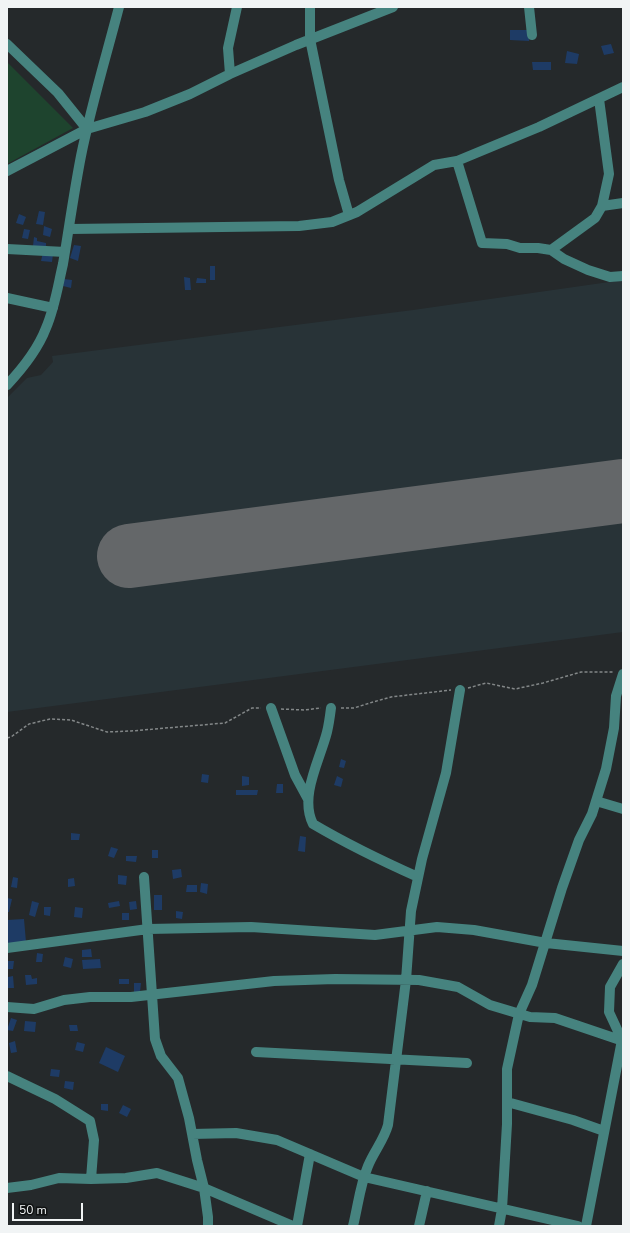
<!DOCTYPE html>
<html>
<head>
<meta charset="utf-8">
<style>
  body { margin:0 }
  #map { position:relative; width:630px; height:1233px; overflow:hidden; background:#25292b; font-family:"Nunito Sans",sans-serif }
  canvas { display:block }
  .frame { position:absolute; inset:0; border:8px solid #f1f4f5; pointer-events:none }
  .scale { position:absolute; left:12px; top:1203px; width:71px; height:18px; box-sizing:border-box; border:2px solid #f1f4f5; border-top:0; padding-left:5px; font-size:12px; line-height:14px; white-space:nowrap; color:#f1f4f5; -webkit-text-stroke:3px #101212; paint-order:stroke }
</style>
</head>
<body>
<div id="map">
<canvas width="630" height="1233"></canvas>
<div class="frame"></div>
<div class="scale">50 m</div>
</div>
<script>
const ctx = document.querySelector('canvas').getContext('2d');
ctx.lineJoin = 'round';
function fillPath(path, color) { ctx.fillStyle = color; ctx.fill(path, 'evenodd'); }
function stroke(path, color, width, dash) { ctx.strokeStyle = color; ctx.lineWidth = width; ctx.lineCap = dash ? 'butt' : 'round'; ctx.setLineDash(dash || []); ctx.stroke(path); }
fillPath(new Path2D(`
  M623,280v352l-616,80v-314l20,-20 14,-3 12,-13 -1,-6 361,-46z`), '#283337');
fillPath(new Path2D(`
  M7,62l66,66 -66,36z`), '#1e442e');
stroke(new Path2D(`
  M129,556l494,-65`), '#646769', 64);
fillPath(new Path2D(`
  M510,30h20l-1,11 -19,-1z
  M611,44l3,9 -10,2 -3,-9z
  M567,51l12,3 -2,10 -12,-1z
  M532,62h19v8h-18z
  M39,211l6,1 -2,13 -7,-1z
  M19,214l7,3 -3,8 -7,-2z
  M44,226l8,3 -2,8 -7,-2z
  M24,229l6,1 -2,9 -6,-1z
  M34,237l3,1v3l9,2v5l-13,-2z
  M74,245l7,1 -3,15 -8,-3z
  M43,252l10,2 -1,8 -11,-1z
  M210,266h5v14h-5z
  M184,277l6,1 1,12h-6z
  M197,278l9,1v4h-10z
  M64,279l8,1 -1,8 -8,-2z
  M341,759l5,2 -2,7 -5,-1z
  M202,774l7,1 -1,8 -7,-1z
  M242,776l7,1v8l-7,1z
  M337,776l6,3 -2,8 -7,-2z
  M277,784h6v9h-7z
  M236,790h22l-1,5h-21z
  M71,833l9,1 -1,6h-8z
  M300,836l6,1 -1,15 -7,-1z
  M111,847l7,2 -4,9 -6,-2z
  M152,850h6v8h-6z
  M126,856h11l-1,6 -10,-1z
  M181,869l1,8 -9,2 -1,-9z
  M118,875l9,1 -1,9 -8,-1z
  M13,877l5,1 -1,10 -6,-1z
  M74,878l1,8 -7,1v-8z
  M201,883l7,1 -1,10 -7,-2z
  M187,885h10v7h-11z
  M154,895h8v15h-8z
  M7,898l5,1 -3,13h-2z
  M32,901l7,2 -4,14 -6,-2z
  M119,901l1,5 -11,2 -1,-5z
  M136,901l1,8 -7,1 -1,-8z
  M44,907h7l-1,9 -6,-1z
  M75,907l8,1 -1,10 -8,-1z
  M176,911l7,1 -1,7 -6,-1z
  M122,913h7v7h-7z
  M24,919l2,23 -19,2v-24z
  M91,949l1,8h-10v-7z
  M37,953l6,1 -1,8h-6z
  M65,957l8,2 -2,9 -8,-2z
  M100,959l1,9 -18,1 -1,-9z
  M7,961h7l-1,8h-6z
  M25,975h6l1,4 5,-1v6l-11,1z
  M13,976l1,12h-6v-11z
  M119,979h10v5h-10z
  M134,983h7l-1,9h-6z
  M11,1018l6,2 -4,11 -6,-1z
  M25,1021l11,1 -1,10 -11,-1z
  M69,1025h8l1,6h-8z
  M15,1041l2,11 -6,1 -2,-10z
  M77,1042l8,2 -2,8 -8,-2z
  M106,1047l19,9 -7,16 -19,-9z
  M51,1069l9,1 -1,7 -9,-1z
  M65,1081l9,1 -1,8 -9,-2z
  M101,1104h7v7l-7,-1z
  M123,1105l8,4 -4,8 -8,-4z`), '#1e3b65');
stroke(new Path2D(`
  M468,688l18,-5 29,6 28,-6 38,-11h32
  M341,708h13l19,-6 18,-5 60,-7
  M281,709l23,1 17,-2
  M7,738l4,-1 18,-13 21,-5 21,1 36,12 24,-1 94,-8 27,-15h9`), '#838788', 1.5, [3, 2]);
stroke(new Path2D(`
  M310,7v32l29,141 10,35
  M529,7l3,28
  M7,44l51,49 29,36
  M230,74l-2,-26 9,-41
  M457,161l25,82 25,1 13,4h18l13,2 13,9 24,11 22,7 13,-1
  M7,171l80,-42 58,-17 45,-18 40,-20 66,-29 97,-38
  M602,206l21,-3
  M70,229l229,-3 33,-4 25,-10 77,-47 23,-4 82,-34 84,-40
  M7,249l58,3
  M551,250l44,-32 7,-12 7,-32 -10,-75
  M7,298l46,10
  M7,385c16,-17 31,-36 39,-57 9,-21 12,-43 17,-64 6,-36 11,-72 18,-108 10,-50 25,-99 38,-149
  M271,708l24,67 13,24
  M331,708c-1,8 -2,16 -4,24 -7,28 -28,64 -14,92 34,20 69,37 105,53
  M596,801l27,8
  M144,877l11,162 6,17 17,22 11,40 8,42 7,28 4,29v9
  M7,948l141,-19 103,-2 124,8 62,-8 37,3 72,13 77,8
  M7,1007l27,2 30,-9 26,-3h41l143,-16 61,-2 84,1 39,7 32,18 40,12 25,1 68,23
  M256,1052l211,11
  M7,1076l48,23 35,22 4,19 -3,39
  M507,1102l66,18 31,11
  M192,1134l44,-1 41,7 87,37 214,49
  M7,1188l24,-3 28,-7 32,1 35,-1 31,-5 47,15 89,38
  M297,1226l13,-72
  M353,1226c5,-20 7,-41 15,-60 6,-15 16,-26 20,-41l18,-145 5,-69 11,-52 24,-86 14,-83
  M419,1226l8,-35
  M499,1226l3,-17 5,-85v-55l12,-55 13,-29 30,-97 17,-48 13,-26 14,-45 8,-41 2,-32 7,-22
  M586,1226l36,-186 -13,-28 1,-25 13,-23`), '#46837f', 10);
</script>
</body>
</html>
